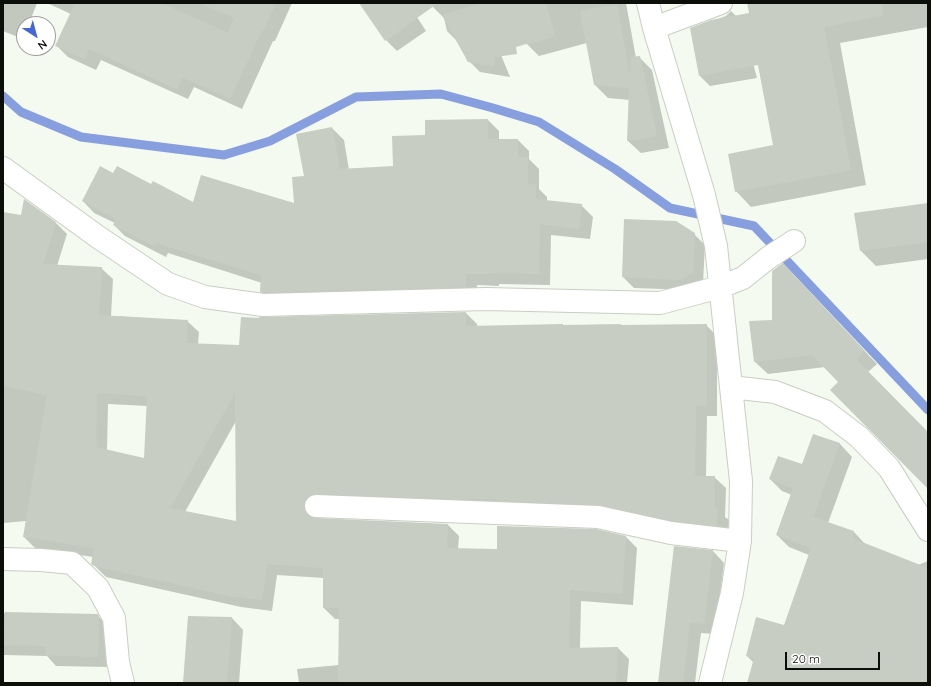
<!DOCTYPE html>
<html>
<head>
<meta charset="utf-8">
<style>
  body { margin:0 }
  #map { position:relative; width:931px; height:686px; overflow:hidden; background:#f4faef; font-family:Quicksand,sans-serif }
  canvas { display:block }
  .frame { position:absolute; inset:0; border:4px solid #0c0e0a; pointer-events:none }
  .north { position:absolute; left:16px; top:16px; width:40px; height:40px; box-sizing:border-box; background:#fff; border:1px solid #9e9f9d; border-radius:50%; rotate:144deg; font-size:11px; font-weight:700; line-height:16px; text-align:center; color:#0c0e0a }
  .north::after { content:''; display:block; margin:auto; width:14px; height:18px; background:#4565d8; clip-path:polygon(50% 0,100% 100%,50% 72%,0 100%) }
  .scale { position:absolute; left:785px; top:652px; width:95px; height:18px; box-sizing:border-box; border:2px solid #0c0e0a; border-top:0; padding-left:5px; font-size:12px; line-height:14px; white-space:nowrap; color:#0c0e0a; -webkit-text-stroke:3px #fff; paint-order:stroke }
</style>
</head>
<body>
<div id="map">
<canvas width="931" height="686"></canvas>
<div class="frame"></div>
<div class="north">N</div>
<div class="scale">20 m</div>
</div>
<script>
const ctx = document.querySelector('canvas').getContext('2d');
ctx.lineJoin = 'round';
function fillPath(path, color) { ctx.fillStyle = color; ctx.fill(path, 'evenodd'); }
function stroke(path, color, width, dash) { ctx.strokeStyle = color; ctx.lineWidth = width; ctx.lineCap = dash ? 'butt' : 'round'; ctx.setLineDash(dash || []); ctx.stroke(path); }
fillPath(new Path2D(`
  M3,3h34l-8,21h-5v11l-1,4 -20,-8z
  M47,3h245l-17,38h-2l-31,68 -48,-22 -6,12 -87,-39 -5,10 -28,-13 -12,-12 15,-31z
  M360,3h48l18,28 -29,20 -11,-11z
  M431,3h49l30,74 -30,-5 -11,-11 -12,-20 -10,-10 -3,-13 -11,-11z
  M515,3h111l10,55 3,-1 13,13 17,78 -28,5 -13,-12 2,-41 -22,-2 -13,-13 -8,-42 -48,13 -12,-12z
  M774,3h154v24l-88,16 26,142 -115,22 -15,-16 38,-45z
  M731,11l11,11 15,56 -47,8 -10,-10 -9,-47 35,-13z
  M488,120l11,11v9h19l11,11v8l10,10v20l8,8v4l34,4 12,12 -3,22 -39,-4 -1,50 -51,-1v2l-22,-1v13l-204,5 -12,-11 1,-9 -94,-30 -2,4 -41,-21 -11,-11 1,-2 -21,-10 -11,-12 31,-27 37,12 43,17 101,2 10,-29 27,-48 12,12 5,30 45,-3 32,-31z
  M928,204v55l-52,7 -16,-16z
  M3,213l53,10 11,11 -10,32 44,2 12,11 -2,37 76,5 12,11 -1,12 42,2 20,-27 206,-6 11,11v3l144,-2 2,1 83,-1 11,11v80h-10l-1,61h8l12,11 -1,29 4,3 -2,16 -42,-5 -369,-20 -2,6 1,2 133,6 11,11 -1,13 40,2 98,-21 30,7 11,11 -4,57 -52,-4 -1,47h38l11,11 -2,24h-328l-2,-14 42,-4 1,-46h-5l-11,-11v-30l-47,-3 -5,36 -31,-4 -135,-30 -14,-14 1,-6 -58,-9 -11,-11 2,-16 -23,2zM108,404l40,2 -3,54 -38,-9zM236,421l1,101 -52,-10z
  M694,234l11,11 -2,38 -10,7 -59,-2 -11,-11z
  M795,277l82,87 -9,8 60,61v54l-88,-105 -15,-15 -57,7 -13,-12 -5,-40 23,-1z
  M814,435l26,9 12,13 -24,66 26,9 12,13 52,20 10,-4v122h-180l6,-20 -7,-7 38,-30 24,-71 -20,-8 -12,-12 15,-40 -10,-4 -12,-12 32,-14z
  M713,551l11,12 -9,71 -14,-1 -6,50h-36z
  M3,613l94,2 11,11v41l-52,-1 -9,-10 -44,-1z
  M232,618l11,12 -4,53h-55z`), '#0003');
stroke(new Path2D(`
  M3,96l18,16 60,25 143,18 46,-14 86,-44 85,-3 52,14 46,14 76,47 55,39 84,18 174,184`), '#879fde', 9);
fillPath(new Path2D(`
  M75,3h86l67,30 6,-15 -35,-15h77l-13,28 -1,-1 -32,69 -48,-22 -5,12 -88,-40 -4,10 -30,-13z
  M359,3h79l-53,38z
  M483,3h63l9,33 -39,11 1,7 -22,3 -1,9 -26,-4 -26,-47z
  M747,3h135l1,13 -59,11 27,143 -116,22 -7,-38 45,-9 -15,-80 -59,11 -9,-48 21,-8 38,-7z
  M617,4l13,72 1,-19 9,-1 17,80 -30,5 2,-53 -35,-3 -14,-74z
  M488,119v20h30v18h10v27l8,1v14l46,5 -3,25 -39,-5 -1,50 -51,-1v1h-22v13l-206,5 1,-17 -105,-32 -2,3 -41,-21 3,-6 -34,-18 18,-35 13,7 4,-7 34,18 2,-3 40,21 8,-27 93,28 -2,-26 12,-1 -8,-42 36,-7 6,32 1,10 54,-3 -1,-30 33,-1v-15z
  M24,199l32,23 -13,42 59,3 -3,48 89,5 -1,23 52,2 2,-28 18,1v-1l207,-5v14l97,-2v1l59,-1 -2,1 87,-1v81l-11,1 -1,70h20v32h3l-2,18 -43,-5 -75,-16 -101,-4v-2h-42l-139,-5 -6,1 -5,5 -1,6 1,6 5,5 6,1 132,6 -1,24 50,1v-23l99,3 30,7 -4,58 -52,-4 -1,58 49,-1 -2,36h-278l1,-75h-16v-40l-56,-4 -5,36 -33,-4 -135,-30 -3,-2 3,-16 -71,-11 24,-142 -44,-9v-174l18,3zM97,393l50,3 -3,62 -48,-11zM235,393l1,128 -66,-13z
  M928,203v39l-68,9 -6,-38z
  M624,219l52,2 19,12 -2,39 -11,8 -60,-3z
  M783,263l82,88 -9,8 72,73v57l-98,-99 8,-8 -26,-27 -58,7 -5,-41 23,-1v-49z
  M813,434l27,9 -27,74 41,14 -2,7 76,30v115h-181l7,-25 -8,-2 10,-39 28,8 27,-77 -35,-13 17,-47 -24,-9 9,-23 24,8z
  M674,546l39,4 -9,74 -14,-2 -7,61h-25z
  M5,612l93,2 1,2 -1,41 -53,-2v-9l-41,-1z
  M188,616l44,1 -5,66h-44z`), '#c8cdc3');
const minor = new Path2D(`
  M648,3l6,25 50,167 12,51 25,235 -1,60 -8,52 -22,90
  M654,28l67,-25
  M3,168l95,69 70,47 37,13 58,8 223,-6 174,4 60,-16 23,-9 25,-20 26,-17
  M731,387l44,5 50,19 34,26 30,31 39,62
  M316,506l282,11 73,16 69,8
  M3,559l38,1 31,3 26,25 16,30 4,44 5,21`);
stroke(minor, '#c9cec4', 24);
stroke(minor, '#fff', 22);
</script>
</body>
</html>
